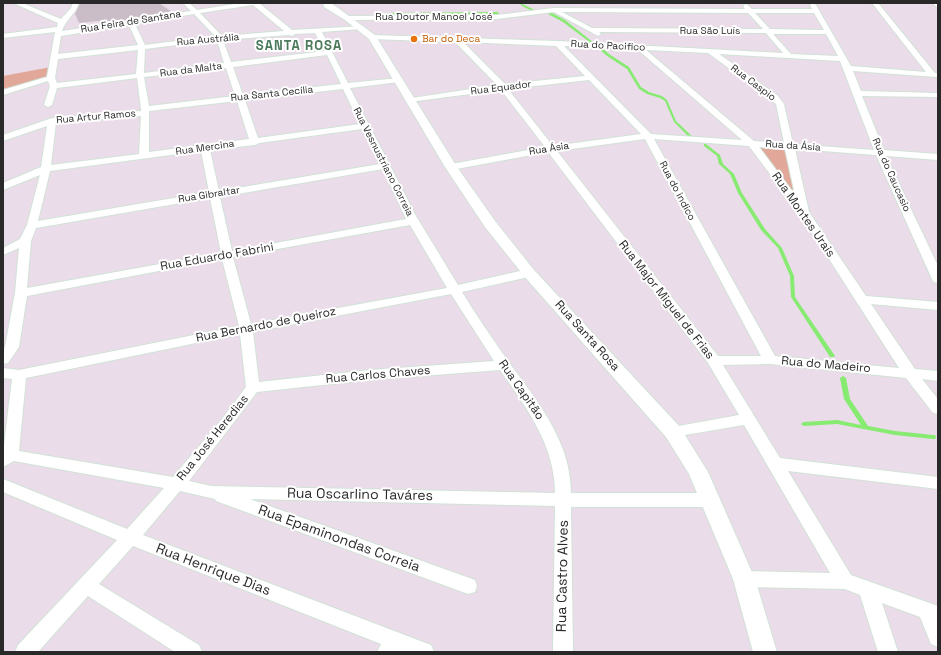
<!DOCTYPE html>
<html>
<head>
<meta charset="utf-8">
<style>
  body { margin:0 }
  #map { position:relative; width:941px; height:655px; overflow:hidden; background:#ebdce9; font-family:"Space Grotesk",sans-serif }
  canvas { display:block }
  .frame { position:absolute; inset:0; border:4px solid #292929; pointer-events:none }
</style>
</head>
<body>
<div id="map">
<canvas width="941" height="655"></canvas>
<div class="frame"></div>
</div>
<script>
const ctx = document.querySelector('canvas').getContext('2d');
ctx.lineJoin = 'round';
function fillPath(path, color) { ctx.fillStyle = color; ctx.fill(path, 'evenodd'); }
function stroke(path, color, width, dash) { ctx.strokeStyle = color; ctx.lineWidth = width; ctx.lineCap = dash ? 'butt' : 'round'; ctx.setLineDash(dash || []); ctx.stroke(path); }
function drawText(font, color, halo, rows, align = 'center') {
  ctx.font = font + ' "Space Grotesk",sans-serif'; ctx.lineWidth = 4; ctx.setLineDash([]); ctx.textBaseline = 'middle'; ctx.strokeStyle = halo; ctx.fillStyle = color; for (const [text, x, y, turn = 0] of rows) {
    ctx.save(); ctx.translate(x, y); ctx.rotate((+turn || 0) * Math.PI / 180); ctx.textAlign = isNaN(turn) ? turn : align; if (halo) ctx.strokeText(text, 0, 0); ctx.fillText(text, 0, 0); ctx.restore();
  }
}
fillPath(new Path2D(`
  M51,67l-2,11 -46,14v-16z
  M759,147l26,1 13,52z`), '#e1a899');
fillPath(new Path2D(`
  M519,3h2l3,2 11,5c-5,1 -12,-3 -16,-7z
  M498,12l1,2 -113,1 -1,-1 1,-1z
  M548,12h2l15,8 29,23 -2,1 -29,-22 -15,-8z
  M599,47h2l8,7 20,13 12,20 8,5 13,4 5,4 9,21 18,17v2h-2l-18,-18 -9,-21 -5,-3 -13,-4 -8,-5 -12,-20 -20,-13 -8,-7z
  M704,144h2l14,11 3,9 11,10 8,19 23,36 17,19 12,28 1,21 40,59 -1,1h-4l-39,-60 -1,-21 -12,-28 -17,-18 -23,-37 -8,-19 -11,-10 -2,-8 -13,-10z
  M843,376l3,2 4,21 18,27 27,5 38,4h2l1,2 -1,2h-2l-38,-4 -58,-11 -33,2 -2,-1 -1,-1 1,-1 2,-1 33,-2 24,5 -17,-26 -4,-21z`), '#87eb71');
fillPath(new Path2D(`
  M80,3h79l13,9 -72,12 -1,-3 -20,2 -4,-9z`), '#cbbdc8');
const minor = new Path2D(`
  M3,3h4l-3,2z
  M13,3h9l39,16 10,-11 2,-5h6c-4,12 -13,16 -17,28l129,-20 -8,-8h6l8,7 44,-7h18l33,27 71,-4 1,1 -3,2 -39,3 26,51 51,-5 4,2 -4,2 -49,6 66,128 42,69 71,-16 4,1 2,3 -2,3 -71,16c14,23 30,46 46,69 29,40 63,80 63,132h141l6,2 2,5 -2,5 -6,2h-141l2,145h-20l2,-146 -305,-7 225,81 2,6 -2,6 -7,2 -252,-93 -1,-2 -35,-8 -37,44 288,110 3,7h-57l4,-8 -248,-98 -34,38 100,61 3,7h-27l-87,-56 -50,56h-23l3,-7 99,-105 -114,-48v-13l124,50 37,-41 -150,-27 -11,6v-14l9,-74 -9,-1v-10l16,2 220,-44 -17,-67 -195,37 -8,51 -11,16 -5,1v-14l2,-3 10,-54 4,-45 -16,7v-7l17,-9 7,-14 13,-50 -37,15v-7l38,-16 6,-41 -44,15v-6l49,-17 89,-7v-2l-4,-31 -80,10 -5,17 -4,2 -4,-2 6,-19 -2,-5 -45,14v-5l44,-13 8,-45 -52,6v-4l54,-7 1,-4zM253,5l31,26 -62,5 -22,-23zM194,14l21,22 -70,9 -10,-21zM129,25l9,20 -80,9 3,-18zM315,33l10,18 -94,11 -8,-22 66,-5 3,1 3,-2zM217,40l7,23 -80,10 1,-24zM138,50l-2,24 -79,9 -2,-5 3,-19zM327,55l14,29 -98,11 -10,-28zM226,68l9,28 -86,10 -5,-29zM343,89l17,35 -102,14 -13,-38zM237,101l12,38 -100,13v-41zM141,116l-2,38 -88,11 5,-42zM362,129l18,35 -161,27 -9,-41 45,-5 4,-2zM201,151l8,41 -171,29 12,-50zM383,169l23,50 -174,32 -12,-54zM210,198l11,55 -194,35 4,-47 5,-13zM410,225l37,63 -196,36 -18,-67zM451,294l43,67 -125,9 -110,12 -6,-50zM240,334l6,53 -24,32 -49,58 -154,-26 7,-73zM500,370c26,37 55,75 55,123l-344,-7 -22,-5 68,-89 112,-12z
  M813,3l3,2 35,61 75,6 -54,-69h6l57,70h3v4h-2l-83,-6 8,20 77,2v4l-76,-1 22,54 54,4v6l-52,-4 52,110v17l-4,-1 -2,-3 -56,-124 -81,-6 14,63 57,84 72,6v8l-67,-6 44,65 23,2v10l-16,-2 16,20v15l-5,-1 -27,-35 -136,-14 -47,1 57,93 158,19v12l-150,-18 63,104 87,31v41l-7,-3 -11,-27 -38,-14 16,49h-20l-18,-57 -15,-6 -101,-2 -6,-2 -3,-6 3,-6 6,-2 86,2 -86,-148 -71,12 -5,-1 -3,-4 3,-4 5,-1 66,-12 -31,-52 -160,-211 -97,18 -3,-1 -2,-2 2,-2 3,-1 94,-17 -44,-57 -92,12 -1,-2 4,-2 85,-13 -42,-43 -83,-3 -3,-2 3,-2 185,6 226,12 -17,-20 -167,-1 2,2 -3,2 -44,-24 -57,7 -149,1 -3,-2 3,-2 149,-1 57,-7 191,1 -2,-3 3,-2 6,5h60l-2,-4zM562,12l186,1 15,16 -171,-1zM755,13h59l10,17 -54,-1zM773,34h53l12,22 -47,-2zM463,42l93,4 29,30 -80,8zM564,46l73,3 105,91 -91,-6zM646,50l62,3 63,46 5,5 8,39 -30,-2zM719,54l121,7 34,89 -81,-6 -9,-40 -7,-9zM589,80l52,54 -88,12 -45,-57zM645,139l116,217h-43l-161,-205zM654,139l95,7 53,71 97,151 -124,-12zM759,147l26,2 10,46z
  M932,3h6v5z`);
const tertiary = new Path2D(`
  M323,3h8l44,32 82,132 38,54 39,49 146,157 28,45 47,107 22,73h-24l-20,-73 -44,-105 -23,-37 -142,-161 -39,-49 -40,-60 -76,-128 -24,-19 -21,-13z`);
stroke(minor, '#d1e2d7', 2);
stroke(tertiary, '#d1e2d7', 2);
fillPath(minor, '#fff');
fillPath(tertiary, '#fff');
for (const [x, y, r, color] of [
  [414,39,4,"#e8710a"]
]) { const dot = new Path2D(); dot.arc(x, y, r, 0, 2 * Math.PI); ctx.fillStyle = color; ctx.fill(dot); stroke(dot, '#fff', 1.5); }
drawText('10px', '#292929', '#fff', [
  ["Rua Doutor Manoel José",434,17],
  ["Rua Feira de Santana",131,22,-9],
  ["Rua São Luís",710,31],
  ["Rua Austrália",208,40,-5],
  ["Rua do Pacifico",608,46,3],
  ["Rua da Malta",191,70,-7],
  ["Rua Caspio",753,83,37],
  ["Rua Equador",501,88,-7],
  ["Rua Santa Cecília",272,94,-6],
  ["Rua Artur Ramos",96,117,-5],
  ["Rua da Ásia",793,146,4],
  ["Rua Mercina",205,148,-8],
  ["Rua Ásia",549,149,-9],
  ["Rua Vesnustriano Correia",383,162,63],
  ["Rua do Caucasio",891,175,66],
  ["Rua do indico",677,191,62],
  ["Rua Gibraltar",209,195,-9]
]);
drawText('10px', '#c56008', '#fff', [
  ["Bar do Deca",422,39]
], 'left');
drawText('12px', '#292929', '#fff', [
  ["Rua Montes Urais",803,215,55],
  ["Rua Eduardo Fabrini",217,257,-10],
  ["Rua Major Miguel de Frias",666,300,52],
  ["Rua Bernardo de Queiroz",266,325,-11],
  ["Rua Santa Rosa",587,336,48],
  ["Rua do Madeiro",826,365,5],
  ["Rua Carlos Chaves",378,375,-5],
  ["Rua Capitão",521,390,55],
  ["Rua José Heredias",213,438,-51]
]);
ctx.letterSpacing = '1px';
drawText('bold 13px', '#4b795c', '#fff', [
  ["SANTA ROSA",299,46]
]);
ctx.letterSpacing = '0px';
drawText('14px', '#292929', '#fff', [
  ["Rua Oscarlino Taváres",360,495,1],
  ["Rua Epaminondas Correia",339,539,20],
  ["Rua Henrique Dias",213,570,21],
  ["Rua Castro Alves",563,576,-89]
]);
</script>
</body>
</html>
